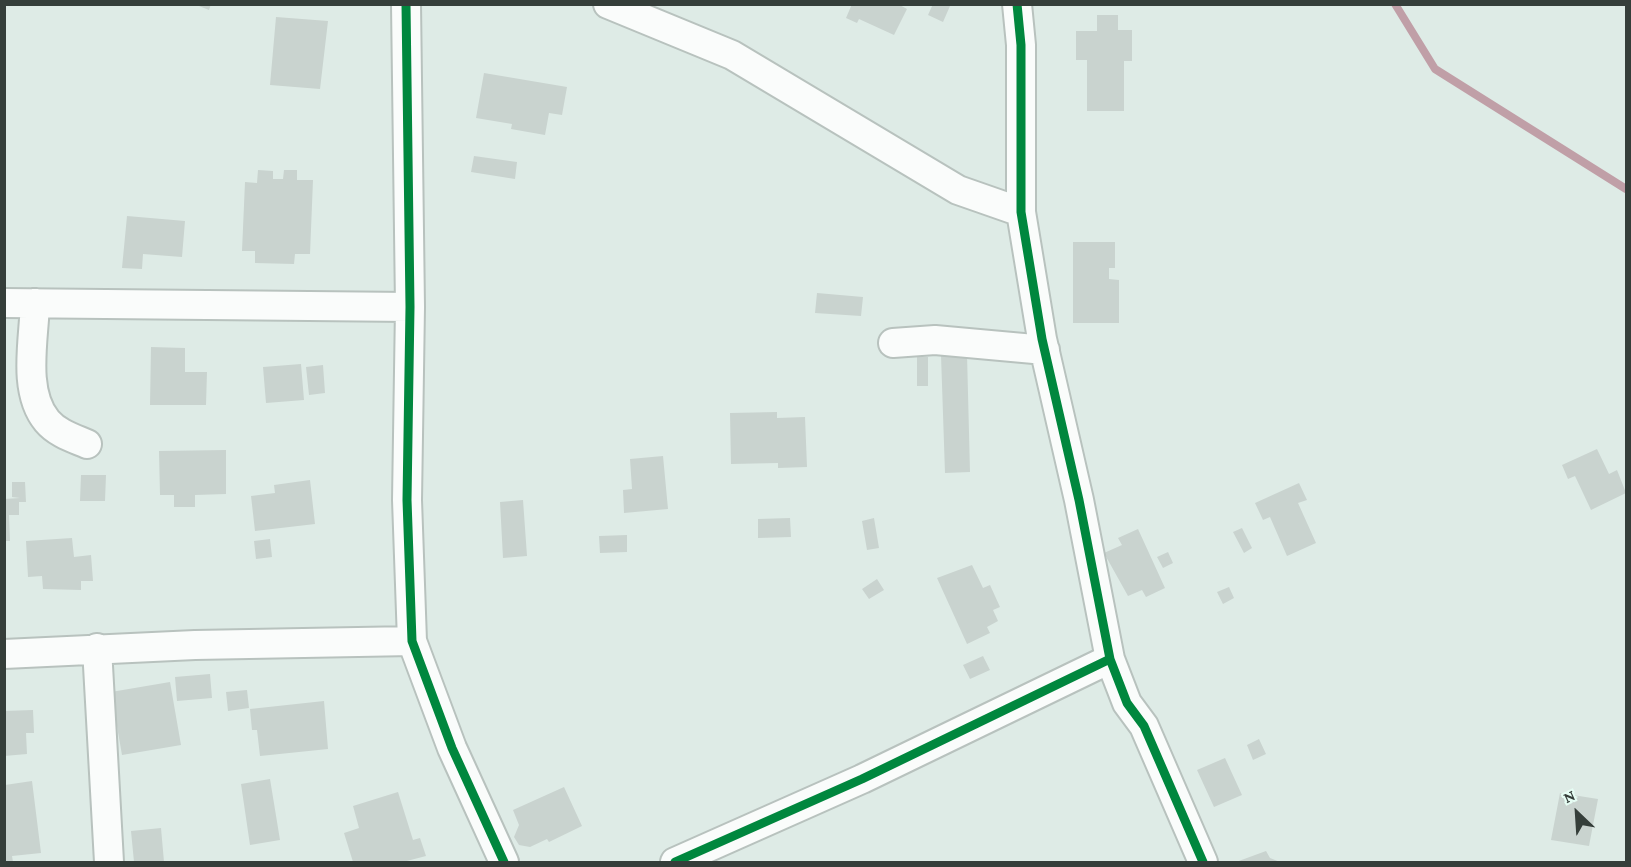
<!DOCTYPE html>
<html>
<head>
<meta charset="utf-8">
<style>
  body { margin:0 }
  #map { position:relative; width:1631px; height:867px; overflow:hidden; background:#deebe6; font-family:"Crimson Pro",serif }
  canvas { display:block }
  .frame { position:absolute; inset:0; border:6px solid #353e3a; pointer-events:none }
  .north { position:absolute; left:1547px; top:783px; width:60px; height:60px; -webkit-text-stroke:4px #e6fdf4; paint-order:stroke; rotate:335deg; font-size:16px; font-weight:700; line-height:24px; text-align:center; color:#353e3a }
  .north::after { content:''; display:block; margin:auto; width:21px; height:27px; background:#353e3a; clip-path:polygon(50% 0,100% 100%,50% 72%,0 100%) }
</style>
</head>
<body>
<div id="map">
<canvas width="1631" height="867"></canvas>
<div class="frame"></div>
<div class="north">N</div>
</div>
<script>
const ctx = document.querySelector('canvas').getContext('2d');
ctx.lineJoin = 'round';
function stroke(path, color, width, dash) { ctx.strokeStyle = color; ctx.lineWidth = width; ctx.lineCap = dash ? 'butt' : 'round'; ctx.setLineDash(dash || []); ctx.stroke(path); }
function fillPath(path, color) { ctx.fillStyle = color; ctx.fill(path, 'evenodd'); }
stroke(new Path2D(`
  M1395,4l40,65 191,120`), '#c09fa7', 8);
fillPath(new Path2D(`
  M194,4h17l-2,6z
  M852,4h46l9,5 -13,26 -35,-16 -2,4 -11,-5z
  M933,4l17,2 -7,16 -15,-7z
  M1097,15h21v15h14v31h-8v50h-37v-51h-11v-29h21z
  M276,17l52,4 -8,68 -50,-4z
  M484,73l83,14 -5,28 -13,-2 -4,22 -34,-6 1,-5 -36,-6z
  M474,156l43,6 -2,17 -44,-7z
  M258,170l15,1v8h10l1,-9h13v10h16l-3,74h-15l-1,10 -39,-1v-12h-13l3,-69 12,1z
  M127,216l58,5 -3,36 -39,-3 -1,15 -20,-1z
  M1073,242h42v26h-6v11l10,1v43h-46z
  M817,293l46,4 -2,19 -46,-3z
  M151,347l34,1v24h22l-1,33h-56z
  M967,354l3,118 -25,1 -4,-118z
  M917,357h11v29h-11z
  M301,364l3,36 -38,3 -3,-36z
  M323,365l2,28 -16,2 -3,-28z
  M777,412v6l28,-1 2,50 -29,1v-5l-47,1 -1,-51z
  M1597,449l12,25 8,-4 9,23 -35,17 -16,-34 -7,3 -6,-14z
  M226,450v44l-31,1v12h-21v-12h-14l-1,-44z
  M663,456l5,53 -44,4 -1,-23 9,-1 -2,-30z
  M81,475h25l-1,26h-25z
  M310,480l5,44 -60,7 -4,-35 24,-3 -1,-8z
  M12,482h13l1,20h-7v13h-10l1,26h-6v-42l16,-1 -8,-1z
  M1299,483l8,17 -9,3 18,40 -29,13 -17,-39 -7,3 -8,-17z
  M523,500l4,56 -24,2 -3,-56z
  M790,518l1,19 -33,1v-19z
  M874,518l5,30 -12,2 -5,-29z
  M1242,528l10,20 -8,5 -11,-21z
  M1138,529l27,59 -19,9 -4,-7 -14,6 -24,-43 18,-8 -4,-7z
  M627,535v17l-27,1 -1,-17z
  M72,538l2,19 17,-2 2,26h-12v9l-38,-1 -1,-13 -14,1 -2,-36z
  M270,539l2,18 -16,2 -2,-18z
  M1168,552l5,11 -10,5 -6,-11z
  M972,565l11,23 7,-3 10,22 -7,3 5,11 -11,6 3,6 -23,11 -30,-66z
  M877,579l7,11 -15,9 -7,-10z
  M1229,587l5,11 -11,6 -6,-12z
  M983,656l7,14 -20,9 -7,-14z
  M210,674l2,24 -35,3 -2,-24z
  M170,682l11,63 -59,10 -11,-63z
  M247,690l2,18 -21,3 -2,-19z
  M324,701l4,48 -68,7 -3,-26h-5l-2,-21z
  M33,710l1,23h-8l1,21 -23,2v-45z
  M1259,739l7,15 -13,6 -6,-15z
  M1225,758l17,37 -28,12 -17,-37z
  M270,779l10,61 -30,5 -9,-61z
  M32,781l9,72 -29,3 1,6h-8v-77z
  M564,787l18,39 -33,16 -2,-3 -17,8 -11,-2 -5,-8 5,-12 -6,-15z
  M398,792l15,48 7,-2 6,18 -23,6h-50l-9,-29 15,-5 -6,-22z
  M1560,793l38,6 -9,47 -38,-6z
  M161,828l3,34h-30l-3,-31z
  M1266,851l4,7 10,4h-44z`), '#c9d3cf');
const minor = new Path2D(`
  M406,4l4,303 -3,193 5,141 40,107 52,114
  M608,4l124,51 226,135 63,22
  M1017,4l4,41v167l21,127 37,161 31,159 17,44 17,23 59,136
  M4,303l406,4
  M35,303c-1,36 -13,88 12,118 10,12 26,17 40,23
  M893,343l42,-3 110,10
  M97,648l12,214
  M4,654l191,-9 217,-4
  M675,862l187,-83 248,-120`);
stroke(minor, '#b8c2be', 32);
stroke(minor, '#fafcfb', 28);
stroke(new Path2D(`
  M406,4l4,303 -3,193 5,141 40,107 52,114
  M1017,4l4,41v167l21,127 37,161 31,159 17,44 17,23 59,136
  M675,862l187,-83 248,-120`), '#00873e', 9);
</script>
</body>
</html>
